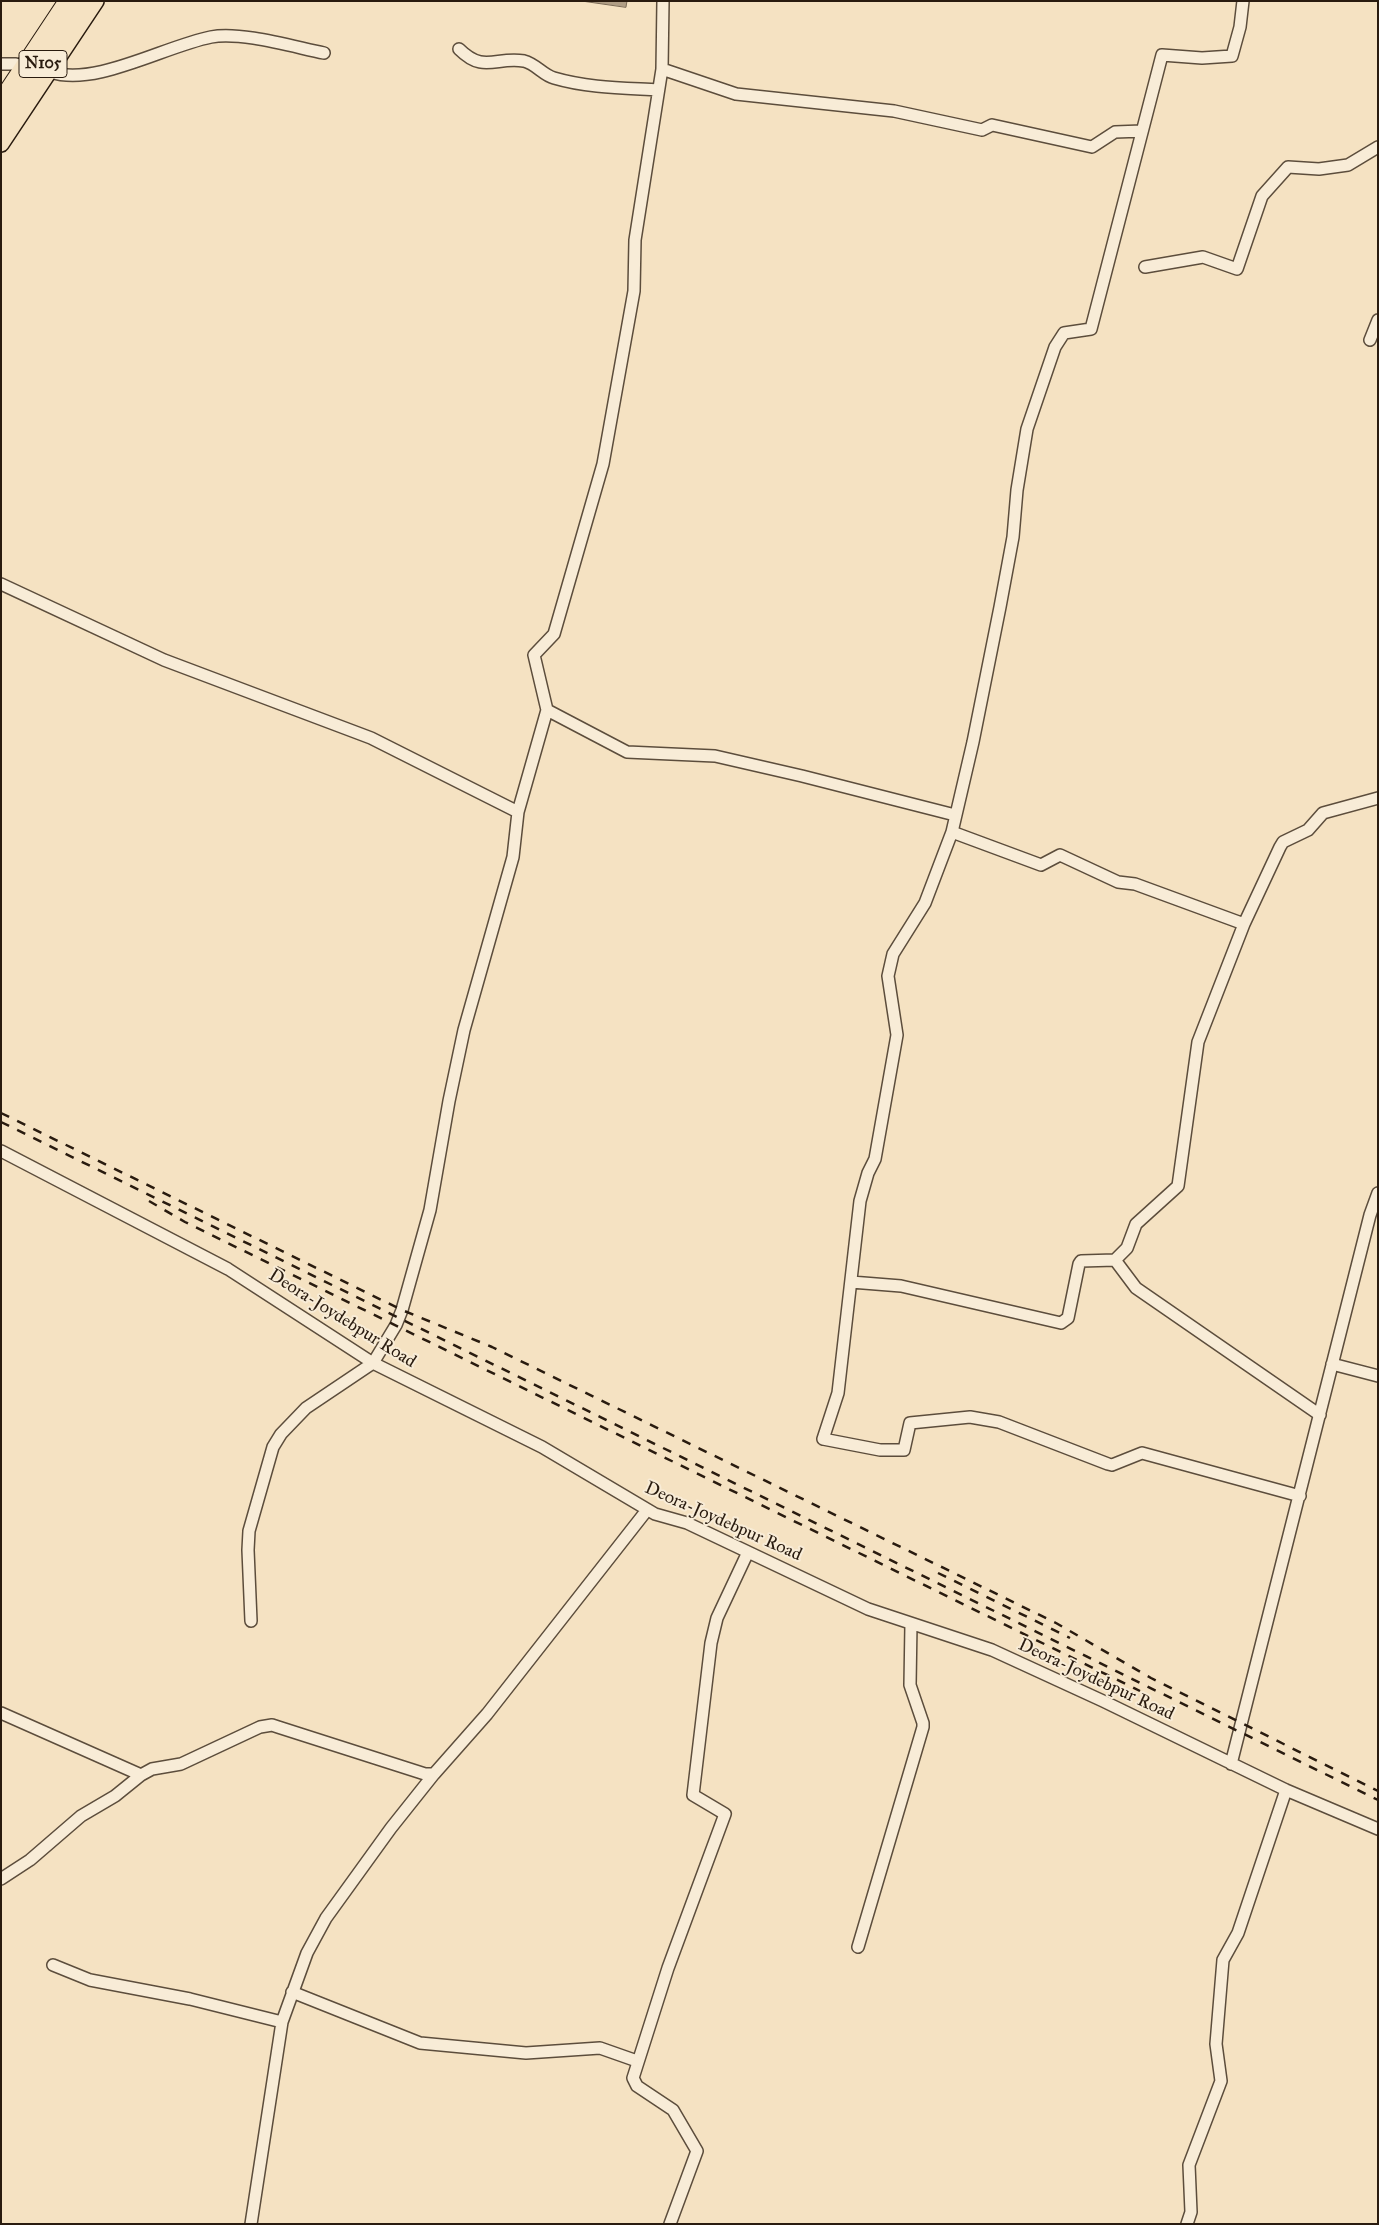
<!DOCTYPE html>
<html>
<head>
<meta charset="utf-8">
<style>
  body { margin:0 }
  #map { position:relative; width:1379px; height:2225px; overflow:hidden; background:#f5e2c2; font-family:"IM FELL Great Primer",serif }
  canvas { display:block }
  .frame { position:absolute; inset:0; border:2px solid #291b0f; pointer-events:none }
</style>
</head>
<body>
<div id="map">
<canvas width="1379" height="2225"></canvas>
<div class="frame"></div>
</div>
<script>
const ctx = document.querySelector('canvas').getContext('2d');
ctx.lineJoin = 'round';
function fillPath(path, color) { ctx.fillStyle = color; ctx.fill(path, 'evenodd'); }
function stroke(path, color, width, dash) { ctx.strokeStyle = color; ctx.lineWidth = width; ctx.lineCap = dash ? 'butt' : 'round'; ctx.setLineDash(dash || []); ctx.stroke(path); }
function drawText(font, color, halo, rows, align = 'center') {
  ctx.font = font + ' "IM FELL Great Primer",serif'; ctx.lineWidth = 4; ctx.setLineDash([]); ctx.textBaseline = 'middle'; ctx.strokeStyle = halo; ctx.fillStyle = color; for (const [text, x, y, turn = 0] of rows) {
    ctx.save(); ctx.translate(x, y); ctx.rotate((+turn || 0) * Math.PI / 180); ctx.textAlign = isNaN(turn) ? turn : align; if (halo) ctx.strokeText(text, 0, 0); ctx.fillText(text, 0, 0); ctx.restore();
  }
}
const water = new Path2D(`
  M582,1h45l-1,6z`);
fillPath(water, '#b09e85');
stroke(water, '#7a6a56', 1);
const minor = new Path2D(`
  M459,49c25,25 37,7 65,12 12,3 19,14 30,17 34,10 70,10 104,12
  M1,64h15
  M662,69l74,25 158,17 88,19 10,-5 100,22 23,-15 27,-1
  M51,72c44,15 114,-26 160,-35 29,-6 83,10 113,16
  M1145,267l58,-10 34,12 25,-73 26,-29 31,2 29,-4 30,-18
  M1370,340l8,-20
  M1,584l163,76 207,78 147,74
  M547,710l80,42 88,4 87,20 153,39
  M952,832l89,33 19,-10 58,27 17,2 109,40
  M1,1151l227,118 145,94 169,84 113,67 32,9 181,86 124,41 111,51 183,89 92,39
  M1115,1260l21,28 184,127
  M851,1282l50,4 160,37 7,-5 11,-54 2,-3 34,-1 12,-12 9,-24 42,-38 20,-144 46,-118 36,-77 3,-5 25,-12 15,-17 55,-15
  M1332,1364l46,12
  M823,1439l15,-46 22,-192 8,-28 7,-14 22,-124 -9,-59 5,-22 32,-51 27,-71 21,-90 27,-135 13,-70 4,-47 10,-61 28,-82 9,-14 27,-4 71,-274 40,3 30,-2 8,-29 3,-26
  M823,1439l57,11h24l6,-27 60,-6 29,5 109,42 4,1 30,-12 158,43
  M251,1621l-3,-71 1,-19 24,-84 8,-13 25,-26 67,-45 23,-38 6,-15 28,-100 19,-109 15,-71 49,-173 5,-45 29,-102 -13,-55 20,-21 49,-170 31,-173 1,-51 27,-171 1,-68
  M1,1713l140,62
  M1231,1764l139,-549 8,-22
  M1,1879l29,-19 51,-44 34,-20 26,-21 11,-6 29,-5 79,-37 12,-2 6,2 147,47h9
  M858,1947l65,-220v-4l-13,-38 1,-61
  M53,1965l37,15 100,19 92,23
  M292,1992l128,51 106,10 74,-5 37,13
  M251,2224l31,-202 25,-69 19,-35 65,-90 43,-54 53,-60 160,-204
  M670,2224l27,-73 -24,-41 -36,-24 -4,-8 35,-110 57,-154 -32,-19 18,-152 6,-25 31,-66
  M1187,2224l4,-12 -2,-47 32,-84 -5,-37 7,-84 15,-27 48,-143`);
const major = new Path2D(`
  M1,144l95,-143`);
const highway = new Path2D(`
  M1,102l67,-101
  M1,127l83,-126`);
stroke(minor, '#5c4d3c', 14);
stroke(major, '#291b0f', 18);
stroke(highway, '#291b0f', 20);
stroke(minor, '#f8ecd7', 11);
stroke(major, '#f5e2c2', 15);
stroke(highway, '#f5e2c2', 18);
stroke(new Path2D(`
  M1,1113l401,197 90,37 564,276 95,55 227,113
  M1,1122l1377,678
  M149,1201l36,21 955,469
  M938,1573l132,65`), '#291b0f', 2.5, [9, 9]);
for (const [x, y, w] of [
  [43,64,48]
]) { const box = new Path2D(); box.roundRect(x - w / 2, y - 13.5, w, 27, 4); ctx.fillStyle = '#f8ecd7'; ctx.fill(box); stroke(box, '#291b0f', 1); }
drawText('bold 16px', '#291b0f', null, [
  ["N105",43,64]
]);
drawText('18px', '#291b0f', '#f8ecd7', [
  ["Deora-Joydebpur Road",342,1319,32],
  ["Deora-Joydebpur Road",723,1522,24],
  ["Deora-Joydebpur Road",1096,1680,25]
]);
</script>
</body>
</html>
